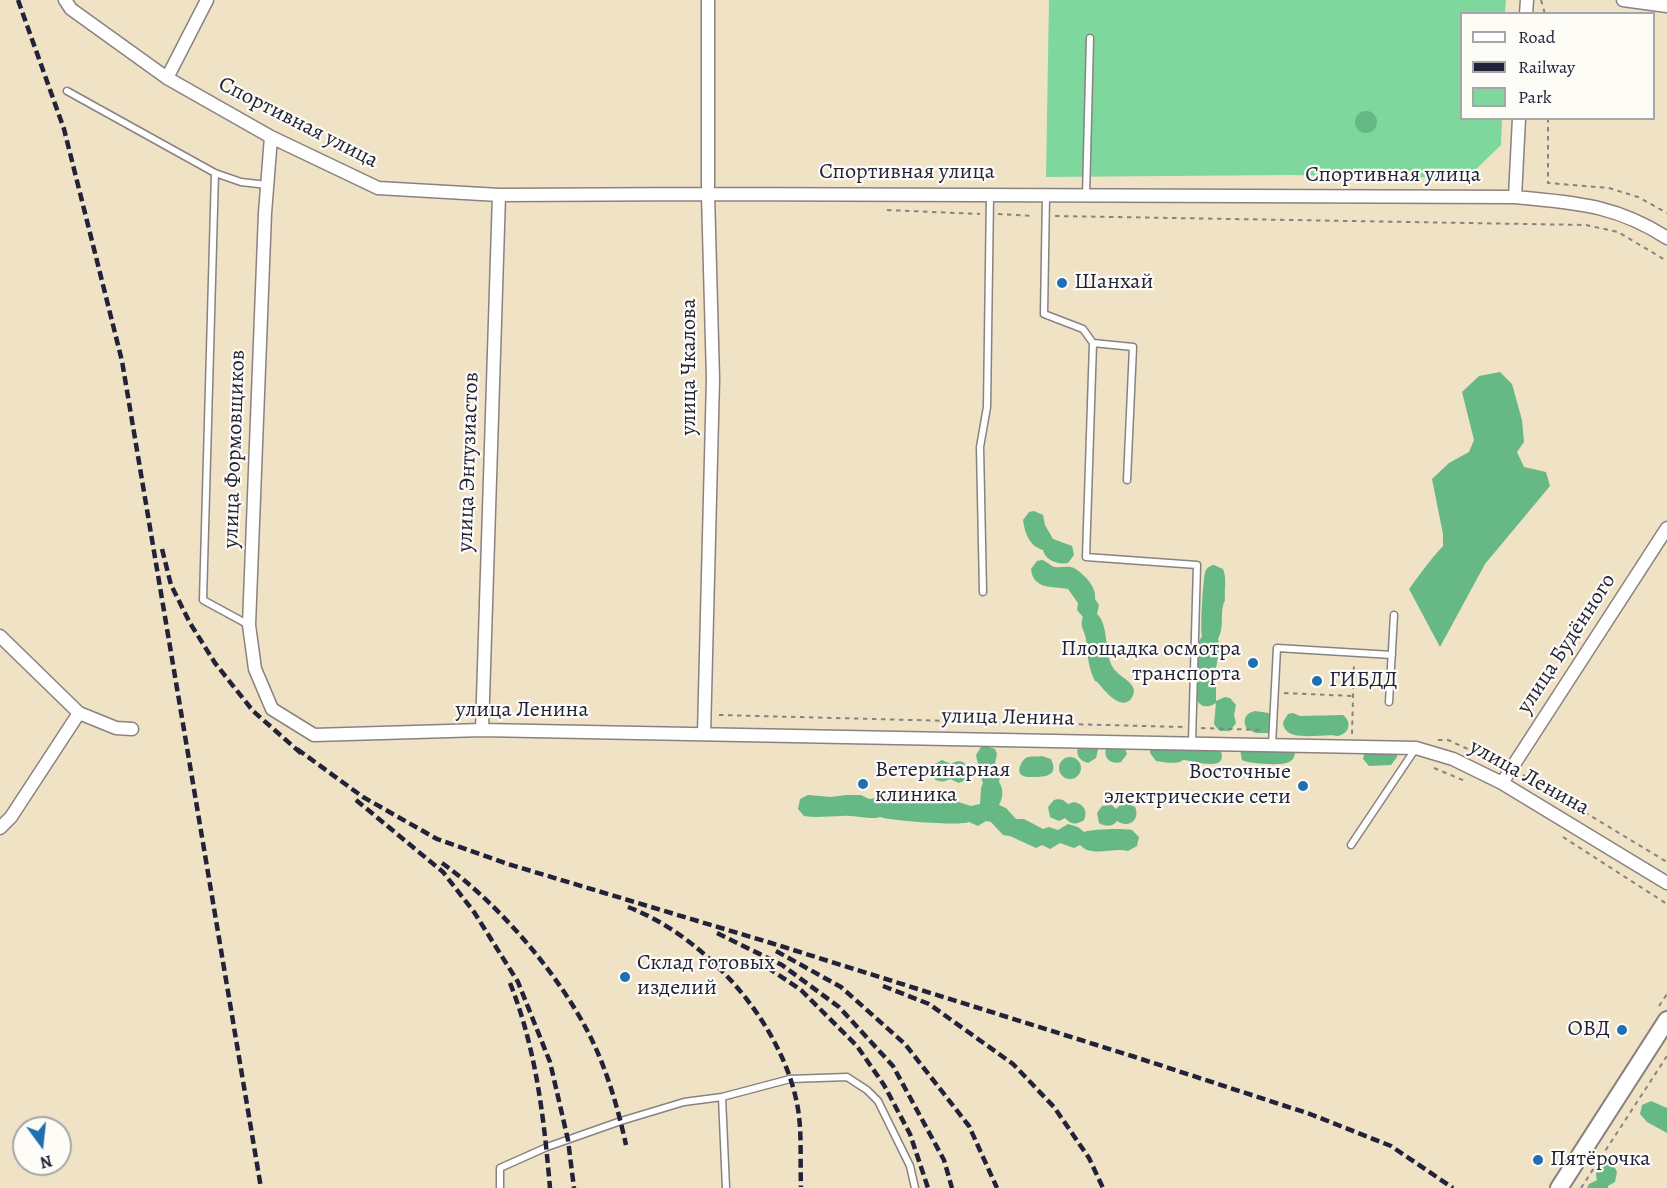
<!DOCTYPE html>
<html>
<head>
<meta charset="utf-8">
<style>
  body { margin:0 }
  #map { position:relative; width:1667px; height:1188px; overflow:hidden; background:#f0e2c5; font-family:Alegreya,serif }
  canvas { display:block }
  .legend { position:absolute; left:1460px; top:12px; width:195px; height:108px; box-sizing:border-box; background:#fdfcf7; border:2px solid #a5a5ac; margin:0; padding:8px 10px; list-style:none; font-size:18px; color:#22223b }
  .legend li { display:flex; align-items:center; gap:12px; height:30px }
  .legend b { width:30px; border:2px solid #a5a5ac }
  .north { position:absolute; left:12px; top:1116px; width:60px; height:60px; box-sizing:border-box; background:#fdfcf7; border:2px solid #a5a5ac; border-radius:50%; rotate:165deg; font-size:16px; font-weight:700; line-height:24px; text-align:center; color:#22223b }
  .north::after { content:''; display:block; margin:auto; width:21px; height:27px; background:#1f6fb2; clip-path:polygon(50% 0,100% 100%,50% 72%,0 100%) }
</style>
</head>
<body>
<div id="map">
<canvas width="1667" height="1188"></canvas>
<ul class="legend">
<li><b style="height:8px;background:#fff"></b>Road</li>
<li><b style="height:8px;background:#22223b"></b>Railway</li>
<li><b style="height:16px;background:#7ed79c"></b>Park</li>
</ul>
<div class="north">N</div>
</div>
<script>
const ctx = document.querySelector('canvas').getContext('2d');
ctx.lineJoin = 'round';
function fillPath(path, color) { ctx.fillStyle = color; ctx.fill(path, 'evenodd'); }
function stroke(path, color, width, dash) { ctx.strokeStyle = color; ctx.lineWidth = width; ctx.lineCap = dash ? 'butt' : 'round'; ctx.setLineDash(dash || []); ctx.stroke(path); }
function drawText(font, color, halo, rows, align = 'center') {
  ctx.font = font + ' Alegreya,serif'; ctx.lineWidth = 4.5; ctx.setLineDash([]); ctx.textBaseline = 'middle'; ctx.strokeStyle = halo; ctx.fillStyle = color; for (const [text, x, y, turn = 0] of rows) {
    ctx.save(); ctx.translate(x, y); ctx.rotate((+turn || 0) * Math.PI / 180); ctx.textAlign = isNaN(turn) ? turn : align; if (halo) ctx.strokeText(text, 0, 0); ctx.fillText(text, 0, 0); ctx.restore();
  }
}
fillPath(new Path2D(`
  M1049,0h457l-1,13 -43,1v104l40,1 -1,26 -34,33 -177,-3 -244,2z`), '#7ed79c');
fillPath(new Path2D(`
  M1355 122a11 11 0 1 1 22 0a11 11 0 1 1-22 0Z
  M1500,372l12,12 10,36 2,22 -7,10 7,15 22,5 4,14 -65,78 -45,83 -31,-58c11,-15 21,-29 34,-43v-12l-11,-55 17,-16 20,-11 5,-12 -12,-48 17,-16z
  M1034,511l9,4 2,10 8,14 19,7 2,9 -6,8c-10,2 -23,-3 -25,-13 -14,-4 -18,-17 -20,-30l6,-8z
  M1042,560c5,1 8,6 13,7 6,1 13,-2 19,1 10,6 23,19 21,31l4,6 -2,9c11,9 8,36 14,50 4,11 21,16 23,26 0,3 -1,6 -3,9 -10,12 -26,-8 -32,-15 -4,-5 -3,0 -6,-7 -5,-13 -6,-25 -7,-38 -1,-8 -7,-13 -3,-22l-6,-7 1,-7 -10,-14c-15,-3 -35,1 -37,-20l6,-8z
  M1214,565l9,4c4,8 1,22 2,31 -6,12 0,27 -7,39l2,7 -4,22v33l9,-4 5,1 6,7 -2,10 2,8 -6,8h-10l-3,-3 -3,-4 2,-21c-8,5 -15,5 -20,-4 0,-17 -4,-48 6,-63 -2,-5 1,-63 4,-66 3,-4 4,-4 8,-5z
  M1255,711l14,2 4,3 -3,17h-14l-9,-4c-5,-9 -2,-16 8,-18z
  M1293,713l7,3 43,-1c9,7 7,18 -5,21 -13,-4 -54,9 -55,-14l5,-8z
  M1079,745h17l2,4 -2,9 -8,5c-10,-3 -13,-9 -9,-18z
  M1124,745l3,9 -6,8c-11,3 -19,-5 -14,-16z
  M986,746l9,3 2,5 -2,10 6,8 -2,10c5,7 4,16 0,23l7,3 10,11h8l19,10 6,-2 9,3 10,-6 10,3 6,5c7,-3 40,-4 48,-2l7,7 -2,9 -9,5c-15,-4 -36,7 -48,-6l-6,3 -14,-5 -10,6 -8,-4 -6,3 -26,-12 -7,-1 -12,-13 -5,-1 -8,5 -9,-4c-10,4 -77,-1 -89,-5 -10,3 -27,-2 -38,-1 -13,0 -25,2 -38,0l-6,-7 2,-10 8,-4 23,2 15,-2h15l8,4 16,-2 43,4h27l16,5 9,-2 1,-16 2,-5 -4,-11 3,-5 -4,-3 -2,-9 5,-8z
  M1219,747c14,28 -27,13 -35,13 -2,0 -3,2 -5,2 -6,2 -16,0 -23,-1l-6,-8v-4z
  M1240,750h55c0,5 -1,10 -6,12 -7,4 -40,2 -47,-2z
  M1365,750l32,2v5l-6,8 -22,1 -6,-7z
  M1042,756l9,3c7,15 -2,17 -13,18 -8,0 -24,2 -17,-13 1,-3 4,-6 7,-7 5,-1 9,0 14,-1z
  M1059 768a11 11 0 1 1 22 0a11 11 0 1 1-22 0Z
  M942,760l9,4c7,-5 14,-3 18,5l-2,10 -8,4 -9,-4c-12,7 -22,-2 -17,-14z
  M1058,799l5,1 5,4 6,-2c10,2 14,9 10,18 -7,5 -13,5 -19,-2l-6,3 -9,-4 -2,-10 6,-7z
  M1126,803l9,4c6,13 -7,22 -18,14 -5,6 -11,6 -18,2l-2,-10 5,-7 10,-1 4,4 5,-5z
  M1651,1101l16,7v25l-20,-11 -7,-8 2,-9z
  M1606,1164l9,4 2,4 -2,10 -7,4v2h-21l2,-4 8,-4c-3,-9 1,-14 9,-16z`), '#66b884');
const service = new Path2D(`
  M67,91l148,82 26,9 26,3
  M215,173l-12,427 46,25
  M1046,195l-2,119 39,15 10,14 40,4 -6,133
  M1086,196l4,-158
  M1093,343l-7,214 111,8 -5,177
  M983,592l-3,-145 7,-40 3,-212
  M1389,702l5,-87
  M1272,745l5,-97 115,7
  M1351,845l65,-97
  M722,1097l4,91
  M500,1188v-20l47,-21 74,-26 63,-19 38,-5 68,-18 57,-2 20,13 11,11 32,65 5,22`);
const minor = new Path2D(`
  M65,0l6,9 96,69 104,59 107,51 121,7 209,-1 807,3c59,6 100,7 152,41
  M1623,0l44,6
  M1526,14l1,-14
  M167,78l40,-78
  M271,137l-6,76 -16,412 6,44 17,40 42,26 168,-5 934,18 37,11 49,24 165,100
  M1515,197l4,-79
  M0,636l79,77 -68,104 -11,11
  M79,713l37,15 16,1
  M482,730l17,-535
  M704,734l9,-355 -5,-185v-194
  M1502,783l165,-255`);
const secondary = new Path2D(`
  M1559,1188l108,-168`);
stroke(service, '#898280', 9);
stroke(minor, '#898280', 15);
stroke(secondary, '#898280', 20);
stroke(new Path2D(`
  M1541,0l4,14
  M1548,118v65l61,5 29,9 29,16
  M887,210l93,4
  M998,214l36,2
  M1055,216l531,9 32,7 49,29
  M1284,693l69,3
  M719,715l464,12
  M1201,728l63,2
  M1352,734l2,-72
  M1438,740h10l51,23
  M1434,768l31,13
  M1523,775l144,87
  M1563,837l104,67
  M1659,1006l8,-12
  M1581,1188l86,-132`), '#898280', 2, [4.5, 4.5]);
stroke(service, '#fff', 6);
stroke(minor, '#fff', 12);
stroke(secondary, '#fff', 16);
stroke(new Path2D(`
  M18,0l46,129 58,232 139,827
  M162,549l9,36 19,38 25,40 38,48 50,44
  M297,749l66,48 74,42 71,25 263,79 364,114 175,57 81,32 62,42
  M356,800l87,72 31,40 44,70 32,80 18,78 6,48
  M442,863c56,40 117,111 148,173 17,34 28,72 36,109
  M628,907c79,30 156,118 170,202 4,25 2,53 3,78
  M717,933l65,32 57,42 54,59 51,94 8,28
  M776,951l65,36 64,57 64,82 28,62
  M756,960l45,30 56,56 27,39 26,49 18,54
  M510,983c26,65 34,135 40,205
  M883,986l46,18 84,60 41,43 35,51 14,30`), '#22223b', 4.5, [9, 4.5]);
for (const [x, y, r, color] of [
  [1062,283,6,"#1f6fb2"],
  [1253,663,6,"#1f6fb2"],
  [1317,681,6,"#1f6fb2"],
  [863,784,6,"#1f6fb2"],
  [1303,786,6,"#1f6fb2"],
  [625,977,6,"#1f6fb2"],
  [1622,1030,6,"#1f6fb2"],
  [1538,1160,6,"#1f6fb2"]
]) { const dot = new Path2D(); dot.arc(x, y, r, 0, 2 * Math.PI); ctx.fillStyle = color; ctx.fill(dot); stroke(dot, '#fdfcf7', 2); }
drawText('22px', '#22223b', '#fdfcf7', [
  ["Спортивная улица",298,123,27],
  ["Спортивная улица",907,173],
  ["Спортивная улица",1393,176],
  ["улица Чкалова",690,367,-90],
  ["улица Формовщиков",235,449,-88],
  ["улица Энтузиастов",469,462,-88],
  ["улица Будённого",1567,644,-57],
  ["улица Ленина",522,711],
  ["улица Ленина",1008,718,1],
  ["улица Ленина",1529,778,29]
]);
drawText('22px', '#22223b', '#fdfcf7', [
  ["Шанхай",1074,283],
  ["Площадка осмотра",1241,650,"right"],
  ["транспорта",1241,675,"right"],
  ["ГИБДД",1329,681],
  ["Ветеринарная",875,771],
  ["клиника",875,796],
  ["Восточные",1291,773,"right"],
  ["электрические сети",1291,798,"right"],
  ["Склад готовых",637,964],
  ["изделий",637,989],
  ["ОВД",1610,1030,"right"],
  ["Пятёрочка",1550,1160]
], 'left');
</script>
</body>
</html>
